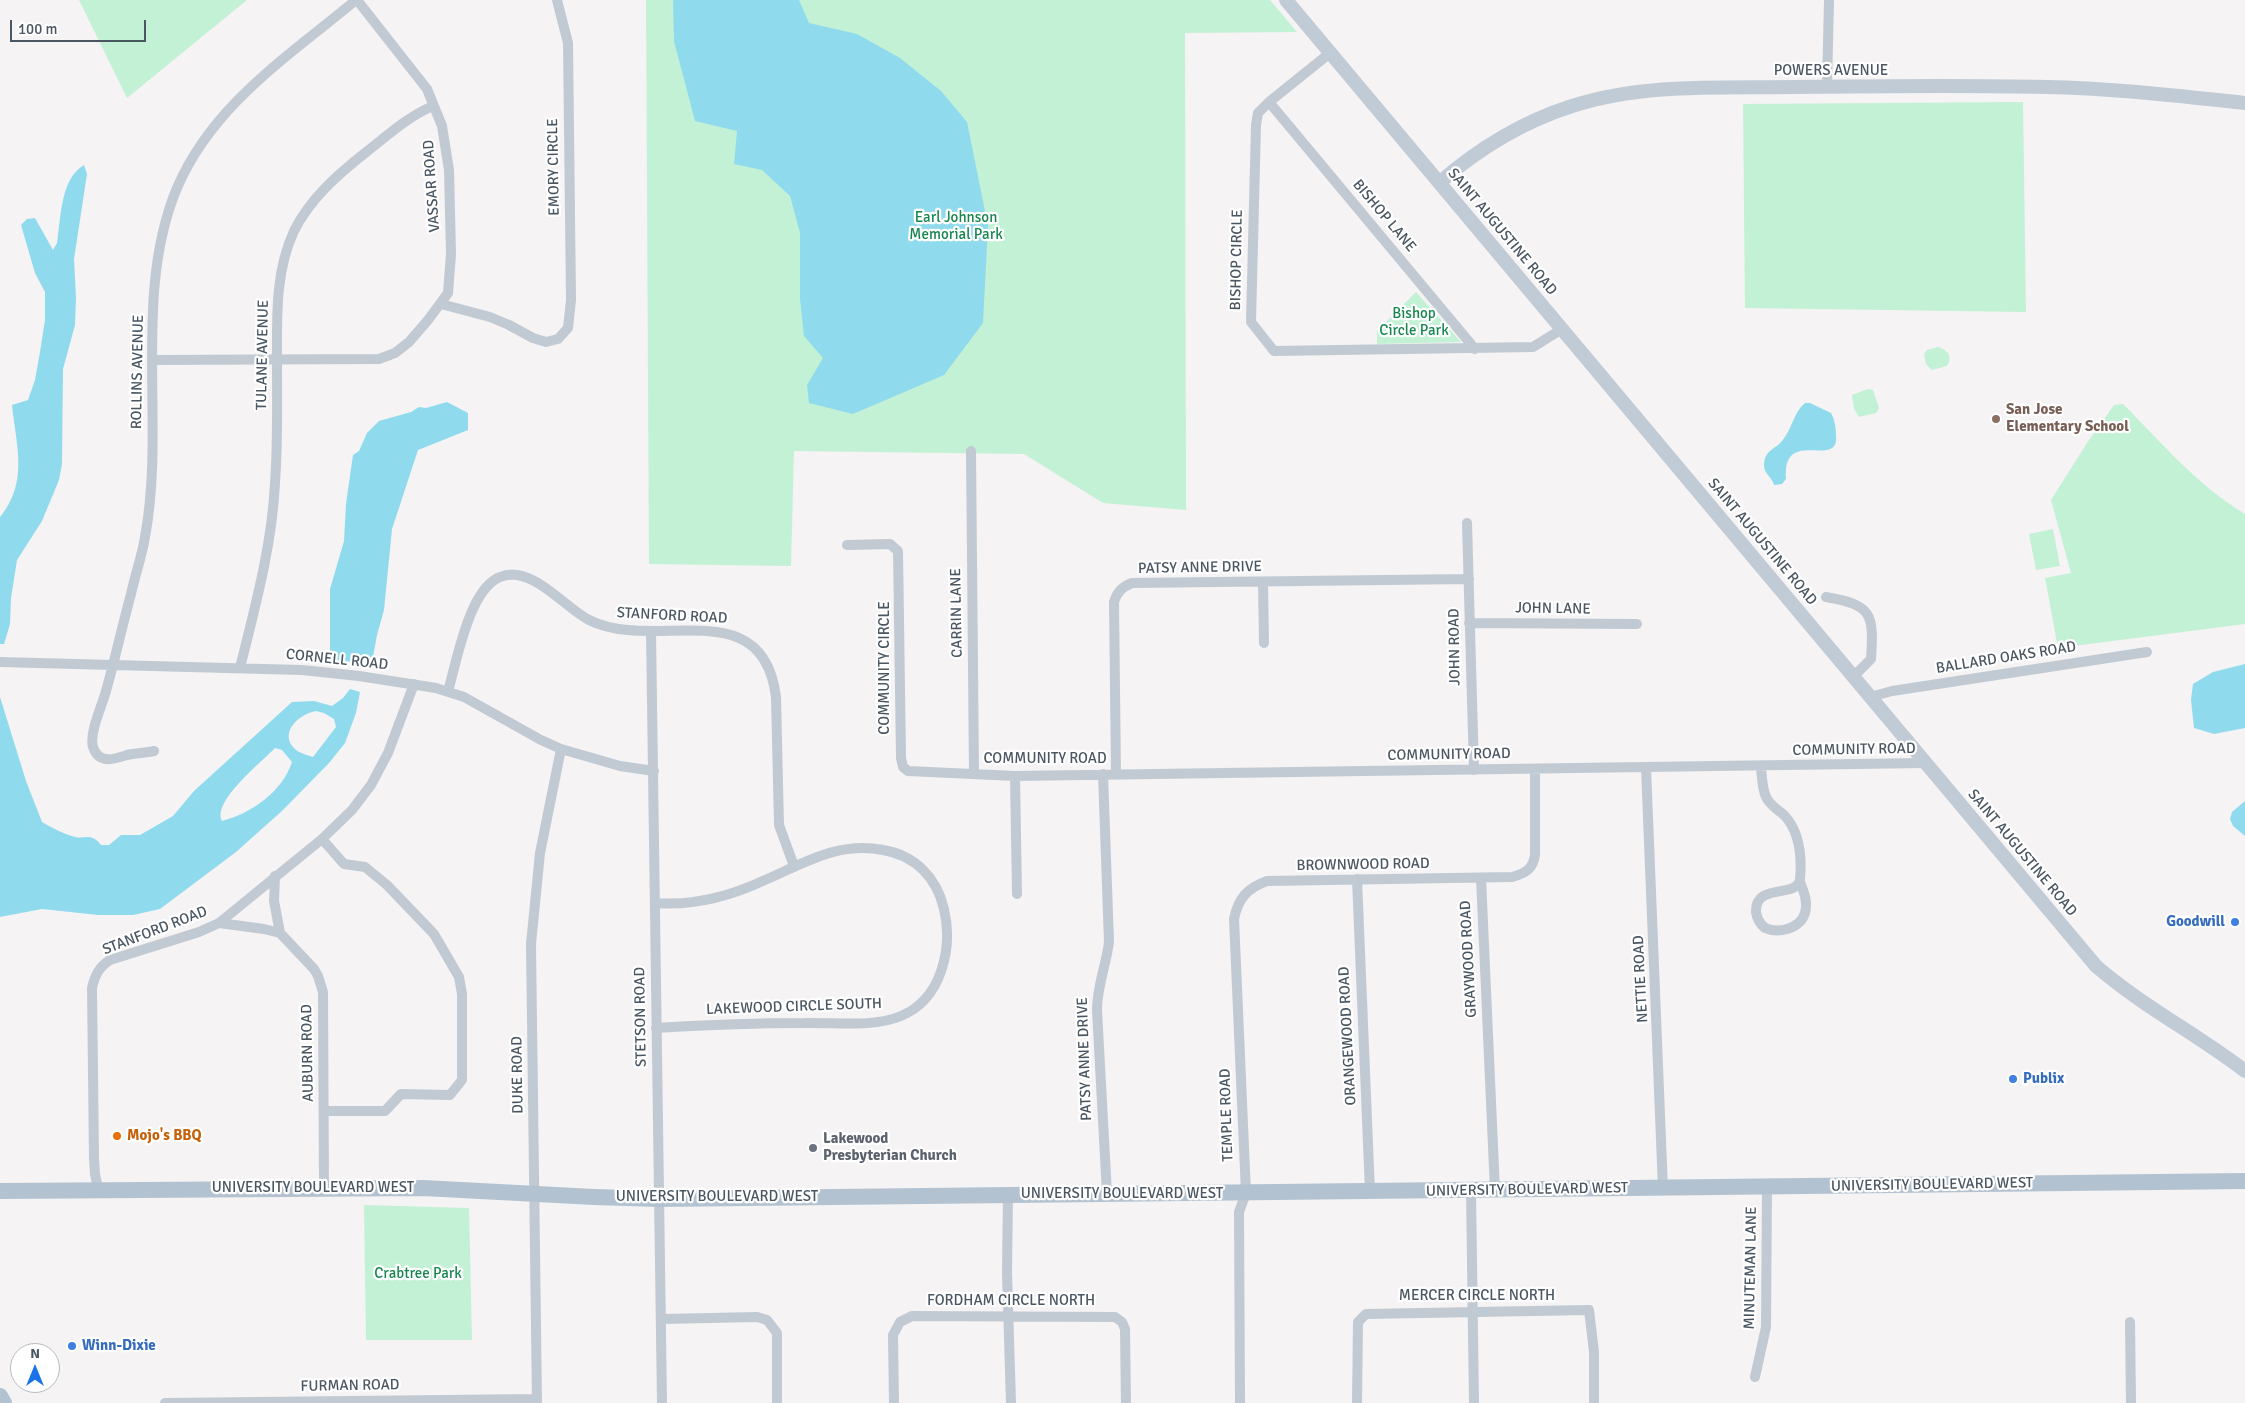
<!DOCTYPE html>
<html>
<head>
<meta charset="utf-8">
<style>
  body { margin:0 }
  #map { position:relative; width:2245px; height:1403px; overflow:hidden; background:#f5f3f3; font-family:Signika,sans-serif }
  canvas { display:block }
  .north { position:absolute; left:10px; top:1343px; width:50px; height:50px; box-sizing:border-box; background:#fff; border:1px solid #b7bbc0; border-radius:50%; rotate:0deg; font-size:14px; font-weight:700; line-height:20px; text-align:center; color:#4a5661 }
  .north::after { content:''; display:block; margin:auto; width:18px; height:22px; background:#1a73e8; clip-path:polygon(50% 0,100% 100%,50% 72%,0 100%) }
  .scale { position:absolute; left:10px; top:20px; width:136px; height:22px; box-sizing:border-box; border:2px solid #4a5661; border-top:0; padding-left:6px; font-size:15px; line-height:18px; white-space:nowrap; color:#4a5661; -webkit-text-stroke:4px #fff; paint-order:stroke }
</style>
</head>
<body>
<div id="map">
<canvas width="2245" height="1403"></canvas>
<div class="north">N</div>
<div class="scale">100 m</div>
</div>
<script>
const ctx = document.querySelector('canvas').getContext('2d');
ctx.lineJoin = 'round';
function fillPath(path, color) { ctx.fillStyle = color; ctx.fill(path, 'evenodd'); }
function stroke(path, color, width, dash) { ctx.strokeStyle = color; ctx.lineWidth = width; ctx.lineCap = dash ? 'butt' : 'round'; ctx.setLineDash(dash || []); ctx.stroke(path); }
function drawText(font, color, halo, rows, align = 'center') {
  ctx.font = font + ' Signika,sans-serif'; ctx.lineWidth = 4.5; ctx.setLineDash([]); ctx.textBaseline = 'middle'; ctx.strokeStyle = halo; ctx.fillStyle = color; for (const [text, x, y, turn = 0] of rows) {
    ctx.save(); ctx.translate(x, y); ctx.rotate((+turn || 0) * Math.PI / 180); ctx.textAlign = isNaN(turn) ? turn : align; if (halo) ctx.strokeText(text, 0, 0); ctx.fillText(text, 0, 0); ctx.restore();
  }
}
fillPath(new Path2D(`
  M79,0h168l-120,98z
  M646,0h624l27,32 -112,1 1,477 -83,-7 -79,-49 -230,-3 -3,115 -142,-2z
  M2023,102l3,210 -281,-4 -2,-204z
  M1416,292l45,50 -84,2v-13z
  M1938,347c10,3 15,10 9,19l-15,4 -6,-6 -2,-10 3,-4z
  M1868,389l5,1 6,18 -3,5 -17,4 -5,-8 -2,-14z
  M2123,404c39,39 75,82 122,110v110l-187,24 -13,-70 26,-5 -20,-73 36,-57 27,-38z
  M2053,529l7,37 -24,4 -7,-36z
  M364,1205l105,3 3,132h-106z`), '#c3f1d5');
fillPath(new Path2D(`
  M673,0h126l10,23 48,11 43,24 41,33 26,31 21,104 -5,97 -39,52 -91,39 -44,-11 -2,-18 16,-27 -19,-22 -4,-37v-66l-10,-37 -28,-26 -28,-6 3,-33 -42,-10 -21,-80z
  M84,165l3,9 -13,85 2,39 -1,27 -12,44 -1,95 -3,16 -17,41 -25,39 -6,38 -1,26 -6,20h-4v-127c29,-35 16,-72 12,-112l16,-5 7,-20 5,-28 5,-32v-28l-10,-19 -14,-48 6,-6 8,-1 18,32 4,-7c4,-24 3,-64 27,-78z
  M447,402l21,11v17l-50,20 -26,79 -8,81 -7,25 -4,22 -33,6 -10,-11v-63l14,-48 2,-37 7,-49 6,-4 8,-18 12,-12 32,-9 8,-5 7,1z
  M1805,403h5l21,10c4,7 5,16 5,23 3,34 -54,-10 -50,43l-4,5 -8,1c-2,-8 -10,-11 -10,-20 1,-16 11,-15 18,-24 10,-11 11,-28 23,-38z
  M2245,664v64l-31,6 -20,-6 -3,-28 2,-16 20,-12z
  M350,689l10,3 -4,21 -11,30 -16,20 -46,47 -47,42 -76,57 -27,6h-35l-56,-6 -42,8v-220l26,84 16,41c9,5 19,11 30,14 12,5 18,-5 29,9h8l12,-10h19l33,-19 21,-25 98,-89 22,-1 18,5 11,-8zM316,711l8,2 10,6 2,8 -23,30c-6,-2 -14,-4 -18,-8 -17,-16 4,-35 21,-38zM275,748l7,2 10,12c-10,30 -40,51 -70,59 -10,-20 40,-59 53,-73z
  M2245,801v35l-12,-10 -3,-7 2,-7z`), '#90daee');
stroke(new Path2D(`
  M1330,53l-61,49 -11,11 -2,12 -5,197 23,29 259,-4 29,-18
  M1827,87l2,-87
  M1269,102l206,247
  M441,304l49,13 19,8 24,13 13,4 12,-3 10,-11 3,-28 -3,-257 -11,-43
  M153,360l226,-1 16,-6 14,-11 19,-22 20,-27 3,-39 -2,-84 -7,-44 -15,-37 -70,-89
  M971,451l3,323
  M1467,523l7,247
  M847,545l43,-1 8,7 3,207 2,9 5,4 107,5 910,-13
  M1263,582l1,61
  M1826,597c46,8 48,16 45,62l-18,18
  M1469,623l168,1
  M651,631l11,772
  M0,662l302,8 57,6 77,12 28,9 77,43 20,9 59,17 34,5
  M240,668c15,-61 32,-122 35,-185 3,-41 2,-81 2,-122 0,-44 -2,-89 17,-130 16,-32 43,-56 71,-78 22,-17 42,-36 68,-47
  M448,691c9,-30 21,-102 52,-114 31,-13 64,30 89,43 65,33 174,-30 187,77l3,128 15,41
  M1870,697l22,-6 255,-39
  M154,751c-9,2 -18,2 -27,4 -12,4 -28,10 -34,-8 -4,-14 9,-41 13,-56 9,-32 16,-64 25,-97 4,-19 11,-38 14,-57 21,-112 -13,-242 32,-349 36,-84 112,-132 179,-188
  M1761,767c1,10 1,21 5,30 4,9 13,13 19,19 15,17 17,41 15,63 -2,20 -45,3 -44,33 1,7 4,12 9,16 13,6 35,1 40,-15 3,-11 -1,-21 -5,-31
  M1646,768l17,421
  M1103,774l6,168c-3,24 -12,44 -12,68l10,184
  M1116,774l-2,-172c3,-10 8,-15 18,-19l337,-4
  M1015,776l2,118
  M322,839l22,25 21,3 22,18 47,49 25,43 3,17v86l-12,15 -49,-1 -16,17h-61
  M275,876l-1,25 6,32
  M1481,878l14,313
  M1357,879l13,313
  M655,903c38,3 76,-7 110,-23 39,-17 74,-39 118,-30 32,5 54,28 61,59 9,39 -2,90 -43,107 -29,12 -66,6 -97,7 -50,0 -98,2 -148,5
  M219,923l45,6 16,4 34,36 4,7 5,16 1,196
  M98,1189l-3,-15 -1,-16 -2,-170c3,-13 7,-21 18,-28l89,-28 20,-9 103,-84 30,-29 19,-25 17,-32 26,-69
  M1471,1191l3,212
  M1008,1195l-1,77 4,131
  M661,1319l96,-2 10,3 10,13v70
  M2130,1322l1,81
  M1755,1377l11,-50 1,-139
  M165,1403l372,-4
  M537,1403l-6,-459 9,-91 21,-104
  M894,1403l-1,-68 7,-13 12,-6 203,1 7,5 3,7 1,74
  M1240,1403l-1,-191 7,-19 -12,-274c4,-20 13,-31 33,-38l245,-4c14,-4 21,-8 23,-22v-86
  M1357,1403l1,-81 8,-8 223,-4 5,42v51`), '#c1cad2', 10);
stroke(new Path2D(`
  M1286,0l810,966c46,40 101,68 149,105
  M1439,183c39,-34 83,-61 133,-77 71,-23 149,-18 223,-19 84,-1 167,-2 251,0 66,1 133,9 199,16`), '#c1cbd6', 14);
stroke(new Path2D(`
  M0,1191l423,-3 171,9 65,2 1586,-18
  M0,1396l4,7`), '#b3c2d1', 16);
for (const [x, y, r, color] of [
  [1996,419,5,"#8d6e63"],
  [2235,922,5,"#3f7fe0"],
  [2013,1079,5,"#3f7fe0"],
  [117,1136,5,"#e8710a"],
  [813,1148,5,"#6b7280"],
  [72,1346,5,"#3f7fe0"]
]) { const dot = new Path2D(); dot.arc(x, y, r, 0, 2 * Math.PI); ctx.fillStyle = color; ctx.fill(dot); stroke(dot, '#fff', 2); }
drawText('15px', '#4a5661', '#fff', [
  ["POWERS AVENUE",1831,71],
  ["EMORY CIRCLE",554,167,-91],
  ["VASSAR ROAD",432,186,-94],
  ["BISHOP LANE",1384,216,50],
  ["SAINT AUGUSTINE ROAD",1502,232,50],
  ["BISHOP CIRCLE",1237,260,-89],
  ["TULANE AVENUE",263,355,-89],
  ["ROLLINS AVENUE",138,372,-89],
  ["SAINT AUGUSTINE ROAD",1762,542,50],
  ["PATSY ANNE DRIVE",1200,568,-1],
  ["JOHN LANE",1553,609,1],
  ["CARRIN LANE",957,613,-91],
  ["STANFORD ROAD",672,616,3],
  ["JOHN ROAD",1455,647,-91],
  ["BALLARD OAKS ROAD",2006,658,-9],
  ["CORNELL ROAD",337,660,6],
  ["COMMUNITY CIRCLE",885,668,-90],
  ["COMMUNITY ROAD",1854,750,-1],
  ["COMMUNITY ROAD",1449,755,-1],
  ["COMMUNITY ROAD",1045,759],
  ["SAINT AUGUSTINE ROAD",2022,853,50],
  ["BROWNWOOD ROAD",1363,865,-1],
  ["STANFORD ROAD",155,931,-21],
  ["GRAYWOOD ROAD",1469,959,-93],
  ["NETTIE ROAD",1641,979,-93],
  ["LAKEWOOD CIRCLE SOUTH",794,1007,-2],
  ["STETSON ROAD",641,1017,-91],
  ["ORANGEWOOD ROAD",1348,1036,-93],
  ["AUBURN ROAD",308,1053,-91],
  ["PATSY ANNE DRIVE",1085,1059,-92],
  ["DUKE ROAD",518,1075,-91],
  ["TEMPLE ROAD",1227,1115,-92],
  ["UNIVERSITY BOULEVARD WEST",1932,1185,-1],
  ["UNIVERSITY BOULEVARD WEST",313,1188],
  ["UNIVERSITY BOULEVARD WEST",1527,1190,-1],
  ["UNIVERSITY BOULEVARD WEST",1122,1194],
  ["UNIVERSITY BOULEVARD WEST",717,1197],
  ["MINUTEMAN LANE",1751,1268,-89],
  ["MERCER CIRCLE NORTH",1477,1296],
  ["FORDHAM CIRCLE NORTH",1011,1301],
  ["FURMAN ROAD",350,1386,-1]
]);
drawText('15px', '#17864f', '#fff', [
  ["Earl Johnson",956,218],
  ["Memorial Park",956,235],
  ["Bishop",1414,314],
  ["Circle Park",1414,331],
  ["Crabtree Park",418,1274]
]);
drawText('bold 15px', '#785e54', '#fff', [
  ["San Jose",2006,410],
  ["Elementary School",2006,427]
], 'left');
drawText('bold 15px', '#366cbe', '#fff', [
  ["Goodwill",2225,922,"right"],
  ["Publix",2023,1079],
  ["Winn-Dixie",82,1346]
], 'left');
drawText('bold 15px', '#c56008', '#fff', [
  ["Mojo's BBQ",127,1136]
], 'left');
drawText('bold 15px', '#5b616d', '#fff', [
  ["Lakewood",823,1139],
  ["Presbyterian Church",823,1156]
], 'left');
</script>
</body>
</html>
